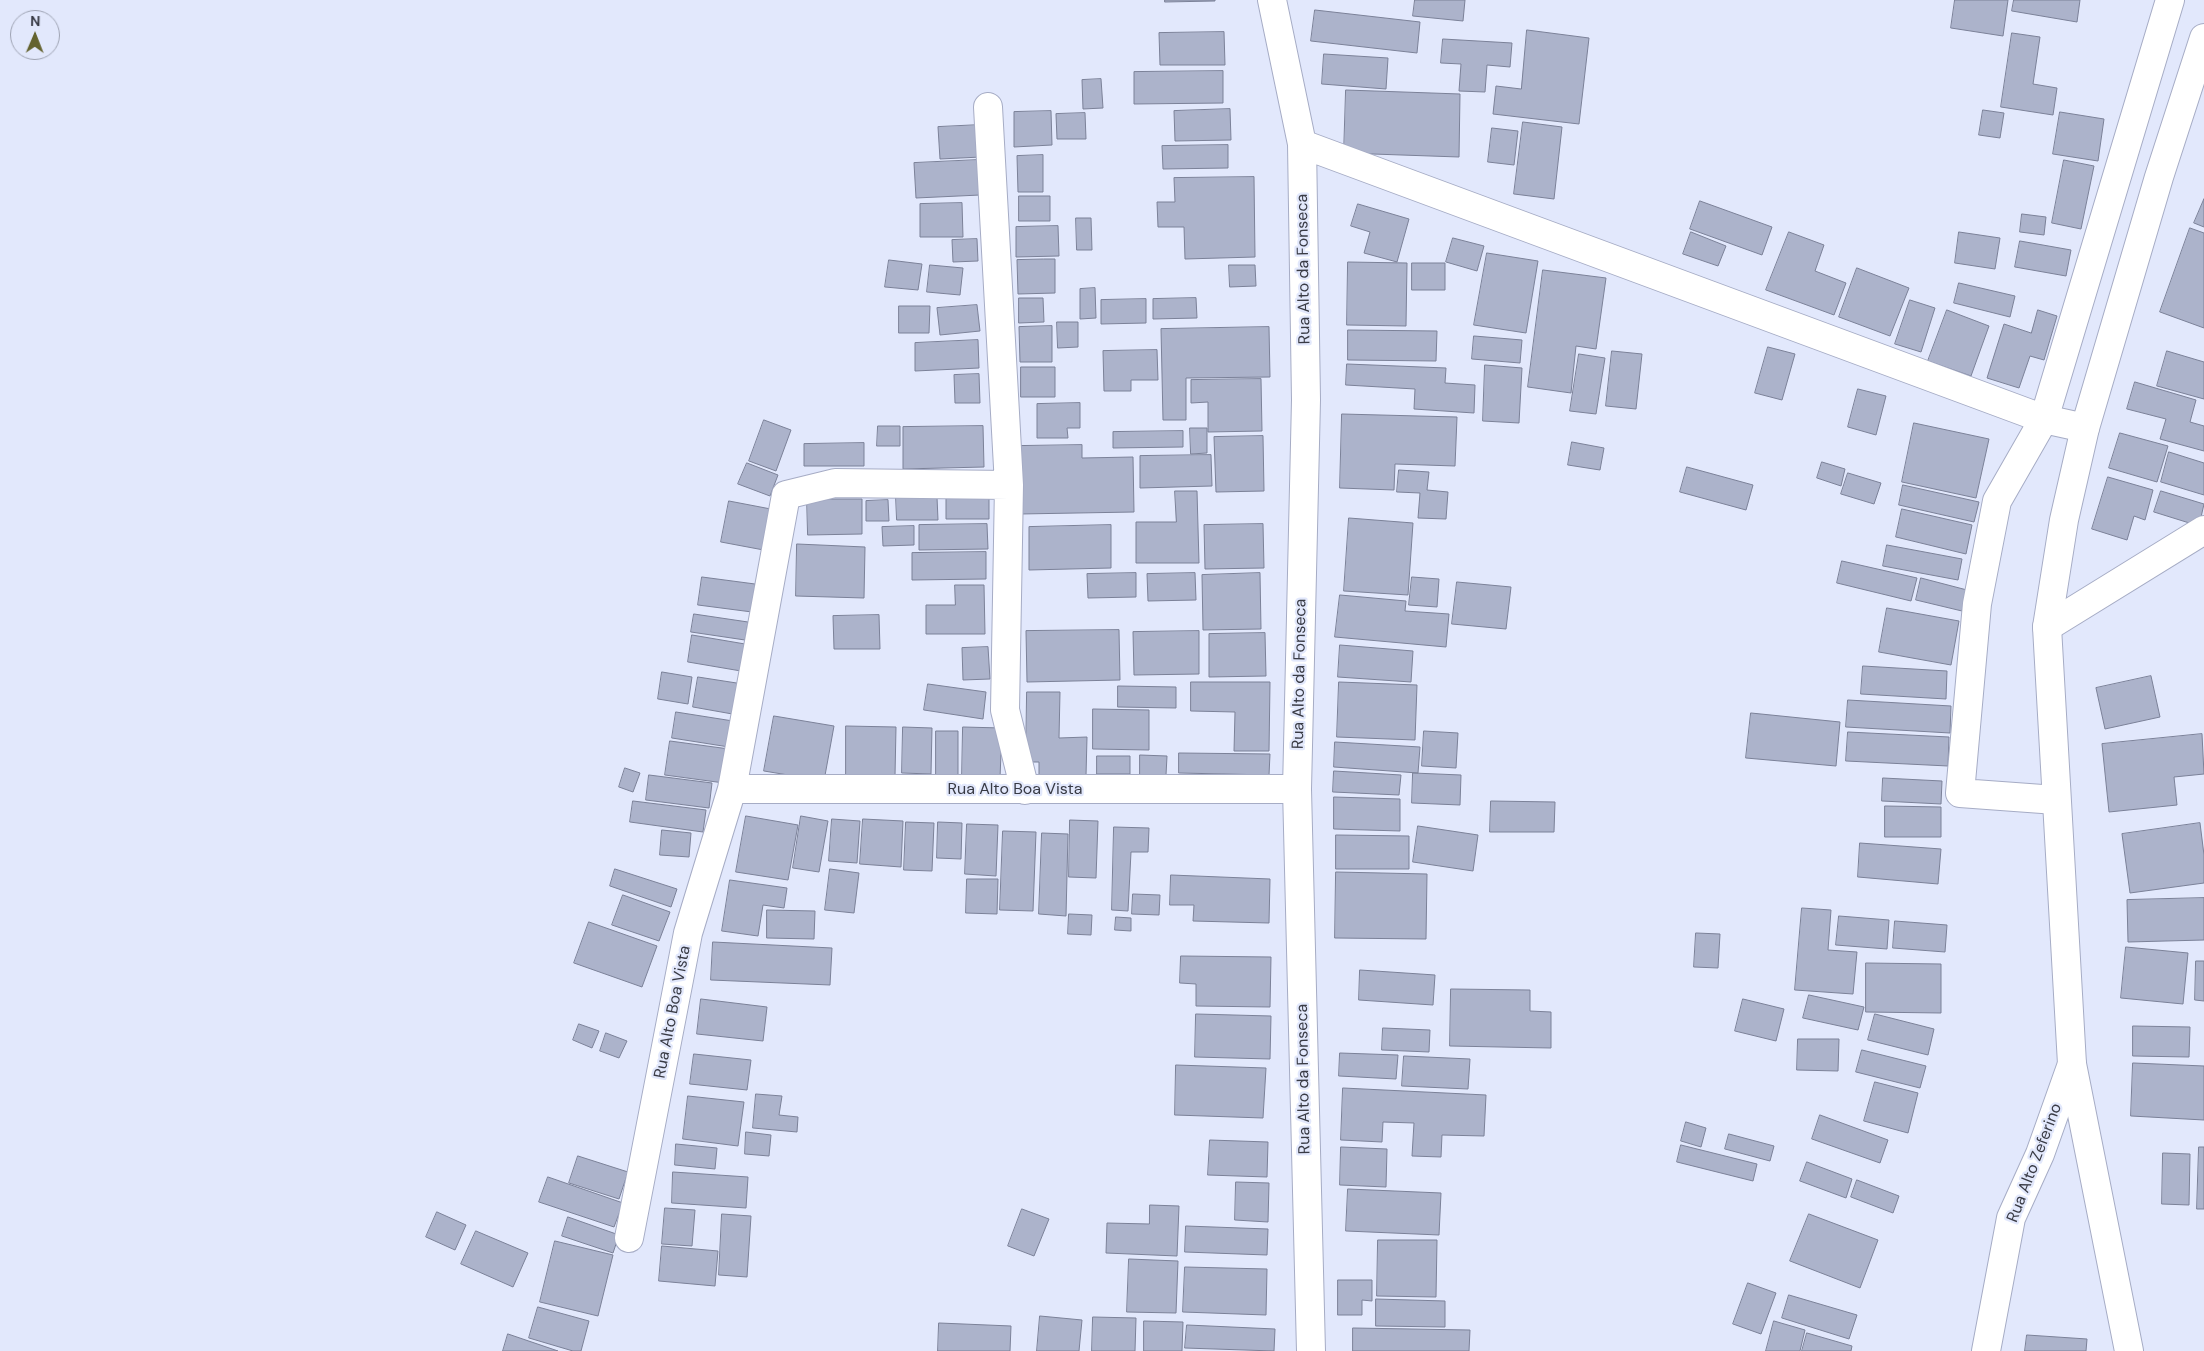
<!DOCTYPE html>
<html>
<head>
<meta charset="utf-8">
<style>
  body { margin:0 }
  #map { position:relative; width:2204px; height:1351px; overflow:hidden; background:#e2e8fc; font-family:"DM Sans",sans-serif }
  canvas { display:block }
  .north { position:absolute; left:10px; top:10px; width:50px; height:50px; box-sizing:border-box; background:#e2e8fc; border:1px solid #9ea3b3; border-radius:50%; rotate:1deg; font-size:14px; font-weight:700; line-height:20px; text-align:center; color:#393b45 }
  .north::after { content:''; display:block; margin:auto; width:18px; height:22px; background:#646330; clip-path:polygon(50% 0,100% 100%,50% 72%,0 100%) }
</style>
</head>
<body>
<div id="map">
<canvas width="2204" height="1351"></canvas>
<div class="north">N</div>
</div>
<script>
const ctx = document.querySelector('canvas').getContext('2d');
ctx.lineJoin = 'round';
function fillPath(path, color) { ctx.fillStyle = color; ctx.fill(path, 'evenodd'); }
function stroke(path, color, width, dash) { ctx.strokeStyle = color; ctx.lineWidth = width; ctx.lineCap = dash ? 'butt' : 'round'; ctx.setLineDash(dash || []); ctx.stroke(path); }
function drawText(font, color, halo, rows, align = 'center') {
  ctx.font = font + ' "DM Sans",sans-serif'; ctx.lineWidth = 4.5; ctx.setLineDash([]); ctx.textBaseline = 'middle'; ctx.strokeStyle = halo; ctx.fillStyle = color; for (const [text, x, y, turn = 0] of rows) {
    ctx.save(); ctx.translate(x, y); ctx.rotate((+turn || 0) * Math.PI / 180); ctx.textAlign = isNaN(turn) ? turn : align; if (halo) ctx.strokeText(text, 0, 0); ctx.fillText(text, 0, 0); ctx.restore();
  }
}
const building = new Path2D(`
  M1165,0h50v1l-50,1z
  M1415,0h50l-2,21 -50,-5z
  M1955,0h53l-5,36 -52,-8z
  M2014,0h66l-3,22 -65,-11z
  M1315,10l105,12 -3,31 -106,-12z
  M1527,30l62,8 -10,86 -86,-10 3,-28 25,3z
  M1224,32l1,33h-65l-1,-32z
  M2012,33l28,4 -7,47 24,4 -4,27 -52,-8z
  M1443,39l69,4 -2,24 -23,-2 -2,27 -26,-1 2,-27 -20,-1z
  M1324,54l64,4 -2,31 -64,-5z
  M1223,71v32l-89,1v-32z
  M1101,79l2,29 -20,1 -1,-29z
  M1346,90l114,4 -1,63 -115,-4z
  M1230,109l1,31 -56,1 -1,-30z
  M1983,110l21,3 -4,25 -21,-3z
  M1051,111l1,34 -38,2v-35z
  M2060,112l44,7 -6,42 -45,-7z
  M1085,113l1,26h-29l-1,-25z
  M1523,122l39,5 -8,72 -40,-5z
  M980,125l1,32 -41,2 -2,-32z
  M1492,128l26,3 -4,34 -26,-3z
  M1228,145v23l-65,1 -1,-23z
  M1043,155v37h-25l-1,-36z
  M978,160l2,35 -64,3 -2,-35z
  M2064,160l30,6 -13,63 -29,-6z
  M1254,177l1,80 -70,2 -1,-32h-26l-1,-25h18l-1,-24z
  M1019,196h31v25h-31z
  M2204,199v28l-10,-4z
  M1700,201l72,26 -10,28 -72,-26z
  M962,203l1,34h-43v-33z
  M1358,204l51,15 -12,43 -33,-9 6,-21 -19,-6z
  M2022,214l24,3 -2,18 -24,-3z
  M1076,218h15l1,32h-15z
  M1058,226l1,30 -43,1v-30z
  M2190,228l14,5v95l-44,-16z
  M1691,232l35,14 -8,20 -35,-12z
  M1789,232l35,13 -9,26 31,12 -12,32 -68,-25z
  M1959,232l41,6 -5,31 -40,-6z
  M1453,238l31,8 -7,25 -31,-9z
  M977,239l1,22 -25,1 -1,-22z
  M2020,241l51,9 -5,26 -51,-9z
  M1487,253l51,8 -12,72 -52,-8z
  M1044,259h11v34l-37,1 -1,-34z
  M889,260l33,4 -4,26 -33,-3z
  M1348,262l59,1 -1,63 -59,-1z
  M1412,263h33v27h-33z
  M930,265l33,3 -3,27 -33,-3z
  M1229,265h26l1,21 -26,1z
  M1857,268l52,20 -19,48 -51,-19z
  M1543,270l63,8 -10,71 -20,-3 -5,47 -43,-6z
  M1959,283l56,13 -5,21 -56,-14z
  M1095,288l1,30 -16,1v-30z
  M1019,298h24l1,24 -25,1z
  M1196,298l1,20 -44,1v-20z
  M1146,299v24l-45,1v-24z
  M1910,300l25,8 -14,44 -26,-8z
  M977,305l3,26 -40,4 -3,-27z
  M899,306h31l-1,27h-30z
  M1947,310l42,16 -18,50 -43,-15z
  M2038,310l19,6 -13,44 -14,-4 -11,32 -32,-10 17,-54 27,9z
  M1057,322h21v25l-20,1z
  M1052,326v36h-32l-1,-35z
  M1269,327l1,50 -84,1v42h-23l-2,-91z
  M1348,330l89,1 -1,30 -88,-1z
  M1474,336l48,4 -2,23 -48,-4z
  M978,340l1,28 -64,3v-28z
  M1768,347l27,7 -13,46 -27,-7z
  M1157,350l1,30h-27v11h-27l-1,-40z
  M1612,351l30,3 -6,55 -30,-3z
  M2167,351l37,11v37l-47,-13z
  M1579,354l26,4 -9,56 -26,-3z
  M1347,364l99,4 -1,15 30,2 -1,28 -60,-4 1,-20 -69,-4z
  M1485,365l37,3 -3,55 -36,-2z
  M1021,367h34v30h-34z
  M979,374l1,29h-25l-1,-28z
  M1261,379l1,52 -54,1v-30l-17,1v-23z
  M2135,382l61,18 -6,22 14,4v25l-44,-12 6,-20 -39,-10z
  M1858,389l28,7 -10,39 -28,-8z
  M1080,403v25h-13l1,10h-31v-34z
  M1342,414l115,3 -2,49 -60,-2 -1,26 -54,-2z
  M764,420l27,10 -15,41 -27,-10z
  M1914,423l75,16 -13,59 -74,-16z
  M878,426h22v20h-23z
  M983,426l1,41 -81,2v-42z
  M1190,428h17v25l-16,1z
  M1183,431v16l-70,1v-16z
  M2120,433l48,13 -11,36 -48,-14z
  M1263,436l1,55 -48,1 -2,-55z
  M1572,442l32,6 -4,22 -32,-5z
  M864,443v23h-60v-22z
  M1082,445v13l51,-1 1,55 -114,2 -1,-68z
  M2169,452l35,11v32l-43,-13z
  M1211,455l1,31 -72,2v-32z
  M1822,462l23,7 -4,17 -24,-8z
  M747,463l31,12 -8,21 -32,-12z
  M1687,467l66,18 -7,25 -66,-18z
  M1399,470l30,2 -2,18 21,2 -2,27 -28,-1 2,-25 -23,-1z
  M1848,473l33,10 -7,21 -33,-10z
  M2108,477l45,13 -8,30 -11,-4 -7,24 -35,-11z
  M1903,485l76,17 -5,20 -75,-17z
  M1175,491h22l2,72h-63v-41h40z
  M2161,491l43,13 -5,22 -45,-14z
  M989,492v27h-43v-26z
  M896,497h41l1,23h-41z
  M807,499h55v35l-54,1z
  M888,500l1,21h-23v-20z
  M729,501l47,9 -7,41 -48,-9z
  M1902,509l70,16 -6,29 -70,-17z
  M1349,518l64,5 -5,72 -64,-4z
  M987,524l1,25 -69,1v-25z
  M1263,524l1,44 -59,1 -1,-44z
  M1111,525v43l-82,2v-43z
  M914,526v19l-31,1 -1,-19z
  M797,544l68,3 -1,51 -68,-2z
  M1887,545l75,14 -4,21 -75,-14z
  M986,552v27l-74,1v-27z
  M1842,561l75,17 -6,23 -74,-18z
  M1136,573v24l-48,1 -1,-24z
  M1195,573l1,27 -48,1 -1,-27z
  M1260,573l1,56 -58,1 -1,-55z
  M702,577l53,7 -3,28 -54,-7z
  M1412,577l27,2 -2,28 -28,-2z
  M1921,578l46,12 -5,21 -46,-11z
  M1457,582l54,5 -5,42 -54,-5z
  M955,585h29l1,49h-59v-29h29z
  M1340,595l66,6 -1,10 44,3 -3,33 -111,-10z
  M1887,608l72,13 -8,44 -72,-13z
  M694,614l54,8 -3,18 -54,-8z
  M879,615l1,34h-46l-1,-33z
  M1119,630l1,50 -93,2 -1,-51z
  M1199,631v43l-65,1 -1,-43z
  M1265,633l1,43 -57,1v-43z
  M692,635l53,9 -4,27 -53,-9z
  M1340,645l73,6 -2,31 -73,-5z
  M988,647l2,32 -27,1 -1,-32z
  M1863,666l84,5 -1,28 -85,-5z
  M662,672l30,5 -4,27 -30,-5z
  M2151,676l9,41 -55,12 -9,-41z
  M698,677l45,7 -5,31 -45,-8z
  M1191,682h79l-1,69h-35l1,-39 -44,-1z
  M1339,682l78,3 -2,55 -78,-3z
  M928,684l58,8 -3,27 -59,-9z
  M1118,686l58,1v21l-58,-1z
  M1027,692h33l-1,46 28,-1 -1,39 -47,-1v-13h-13z
  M1848,700l103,6 -1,27 -104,-6z
  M1093,709l56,1v40l-56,-1z
  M676,712l57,9 -4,26 -57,-9z
  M1751,713l89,9 -4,44 -90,-8z
  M774,716l60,10 -10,55 -60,-10z
  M846,726l50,1 -1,49 -49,-1z
  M903,727l29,1 -1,46 -29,-1z
  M963,727l39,1 -2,50 -38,-1z
  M936,731h22v45l-22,1z
  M1424,731l34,2 -2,35 -34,-2z
  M1848,732l101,5 -1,29 -102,-5z
  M2202,734l2,40 -30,3 3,28 -68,7 -7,-68z
  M670,741l59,8 -5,34 -59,-8z
  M1335,742l85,5 -2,26 -84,-6z
  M1179,753l91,1 -1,21 -90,-2z
  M1140,755l27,1 -1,19h-26z
  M1097,756h33v18h-33z
  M625,768l15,5 -7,19 -14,-5z
  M1334,771l67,4 -2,20 -66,-3z
  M1413,773l48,2 -1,30 -48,-2z
  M649,775l63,8 -3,25 -63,-8z
  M1883,778l59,3 -1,23 -59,-3z
  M1334,797l66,2v32l-66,-2z
  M633,801l73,9 -3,22 -73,-10z
  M1491,801l64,1 -1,30h-64z
  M1885,806l56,1v30h-56z
  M746,816l52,9 -10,55 -52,-8z
  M801,816l27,5 -9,51 -26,-4z
  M832,819l28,2 -3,42 -28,-2z
  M863,819l40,2 -2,46 -41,-3z
  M1070,820l28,1 -2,57 -27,-1z
  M906,822l28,1 -2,48 -28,-1z
  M938,822l24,1 -1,36 -24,-1z
  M2200,823l4,32v28l-74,10 -8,-59z
  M967,824l31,1 -2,51 -31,-2z
  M1418,826l60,9 -5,36 -60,-9z
  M1114,827l35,1 -1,24h-17l-3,59 -16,-1z
  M662,830l29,3 -2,24 -29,-2z
  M1003,831l33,1 -3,79 -33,-1z
  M1042,833l26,1 -2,82 -27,-2z
  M1336,835l73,1v33h-73z
  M1860,843l81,6 -3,35 -80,-7z
  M615,869l62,20 -6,18 -61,-21z
  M830,869l29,4 -5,40 -29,-3z
  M1336,872l91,2 -1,65 -91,-1z
  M1171,875l99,4 -1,44 -76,-2 1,-16h-24z
  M967,879h31l-1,35 -31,-1z
  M730,880l57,8 -3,20 -21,-3 -5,31 -36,-5z
  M1133,894l27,1 -1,20 -27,-1z
  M623,895l47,17 -11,29 -47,-16z
  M2204,898v42l-76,2 -1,-42z
  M1802,908l29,2 -3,40 29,2 -4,42 -58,-4z
  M767,910l48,1 -1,28 -47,-1z
  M1069,914l23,1 -1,20 -23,-1z
  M1839,916l50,4 -2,29 -51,-4z
  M1116,917l15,1v13l-16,-1z
  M1895,921l52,4 -2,27 -52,-4z
  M589,922l68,24 -15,41 -68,-24z
  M1696,933l24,1 -2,34 -24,-1z
  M713,942l119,6 -2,37 -119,-5z
  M2126,947l62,6 -5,51 -62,-6z
  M1181,956l90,1 -1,50 -74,-1v-22l-16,-1z
  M2196,961h8v40l-9,-1z
  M1866,963l75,1v49l-75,-1z
  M1360,970l75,5 -2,30 -74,-5z
  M1451,989l79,1v21l21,1v36l-101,-2z
  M1809,995l55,12 -6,23 -55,-12z
  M701,999l66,8 -4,34 -66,-7z
  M1743,999l41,10 -8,32 -41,-10z
  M1196,1014l75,2 -1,43 -75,-2z
  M1875,1014l59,15 -6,26 -60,-15z
  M579,1024l20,7 -7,17 -19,-8z
  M2133,1026l57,1 -1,30 -56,-1z
  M1383,1028l47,2 -1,22 -47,-2z
  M606,1033l21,8 -8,17 -19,-7z
  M1798,1039h41l-1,32 -41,-1z
  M1862,1050l64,16 -6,22 -64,-16z
  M1340,1053l58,2 -2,24 -57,-3z
  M694,1054l57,6 -4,30 -57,-6z
  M1404,1056l66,3 -2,30 -66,-3z
  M2133,1063l71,3v54l-73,-4z
  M1176,1065l90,3 -3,50 -88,-3z
  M1875,1082l43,11 -10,40 -44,-12z
  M1343,1088l143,7 -2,41 -42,-1 -1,22 -29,-1 2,-33 -31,-1 -1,20 -41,-2z
  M756,1094l26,2 -3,19 19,2 -1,15 -44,-4z
  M688,1096l56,6 -6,44 -55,-7z
  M1820,1115l68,25 -8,23 -68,-24z
  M1686,1122l20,6 -5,19 -20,-6z
  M746,1132l25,3 -2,21 -24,-2z
  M1729,1134l45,12 -4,15 -45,-12z
  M1210,1140l58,2 -1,35 -59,-2z
  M676,1144l41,4 -2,21 -40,-4z
  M1681,1145l76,19 -4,17 -76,-19z
  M1341,1147l46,2 -1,38 -46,-2z
  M2199,1147h5v62h-7z
  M2163,1153l27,1 -1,51 -27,-1z
  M578,1156l50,16 -9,27 -50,-16z
  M1807,1162l45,17 -6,19 -46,-17z
  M673,1172l75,5 -2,31 -74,-5z
  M548,1177l75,26 -9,24 -75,-25z
  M1857,1180l42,16 -6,17 -42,-16z
  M1236,1182l33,1 -1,39 -33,-2z
  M1348,1189l93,4 -2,42 -93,-4z
  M1150,1205l29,1 -2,50 -71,-3 1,-30 42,1z
  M665,1208l30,2 -3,36 -30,-2z
  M1022,1209l27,10 -15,37 -26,-10z
  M437,1212l29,13 -11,25 -29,-13z
  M722,1214l29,2 -4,61 -28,-2z
  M1809,1214l69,26 -18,48 -70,-27z
  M568,1217l51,18 -6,18 -51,-17z
  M1186,1226l82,3 -1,26 -82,-3z
  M476,1231l52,22 -15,34 -52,-23z
  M1378,1240h59l-1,57 -59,-1z
  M555,1241l58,14 -15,61 -58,-14z
  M662,1246l56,5 -3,35 -56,-5z
  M1129,1259l49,2 -2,52 -49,-1z
  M1185,1267l82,2 -1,46 -83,-3z
  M1338,1280h34v21l-10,-1v15h-24z
  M1748,1283l28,10 -15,41 -28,-10z
  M1789,1295l68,20 -8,24 -67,-21z
  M1376,1299l69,2v26l-69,-1z
  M538,1307l51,14 -8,30h-8l-44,-13z
  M1040,1316l42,4 -3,31h-42z
  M1093,1317l43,1 -1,33h-43z
  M1144,1321l39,1 -1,29h-38z
  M1774,1321l31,9 -5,21h-34z
  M939,1323l72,3 -1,25h-72z
  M1187,1325l88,4 -1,22 -89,-3z
  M1353,1328l117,2 -1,21h-116z
  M1807,1333l45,13 -1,5h-49z
  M508,1334l50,17h-55z
  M2027,1335l60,4 -1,12h-61z`);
fillPath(building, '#acb3cb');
stroke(building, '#7b8198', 1);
const minor = new Path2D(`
  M1272,0l30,144 4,256 -9,389 14,562
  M988,107l21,378 -4,225 20,80
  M1302,144l742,275 41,9
  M2047,627l157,-97
  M732,789h565
  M2056,800l-96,-7 17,-189 20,-103 47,-82 126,-419
  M629,1238l59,-305 44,-144 54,-294 49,-12 174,2
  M1986,1351l25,-133 29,-64 32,-90`);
const major = new Path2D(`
  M2129,1351l-57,-287 -25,-437 17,-107 21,-92 74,-251 45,-139`);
stroke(minor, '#a6acc5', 30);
stroke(major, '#a6acc5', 30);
stroke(minor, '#fff', 28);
stroke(major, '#fff', 28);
drawText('16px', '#393b45', '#e2e8fc', [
  ["Rua Alto da Fonseca",1304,269,-91],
  ["Rua Alto da Fonseca",1300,674,-89],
  ["Rua Alto Boa Vista",1015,790],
  ["Rua Alto Boa Vista",673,1012,-79],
  ["Rua Alto da Fonseca",1304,1079,-91],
  ["Rua Alto Zeferino",2035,1163,-69]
]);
</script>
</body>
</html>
